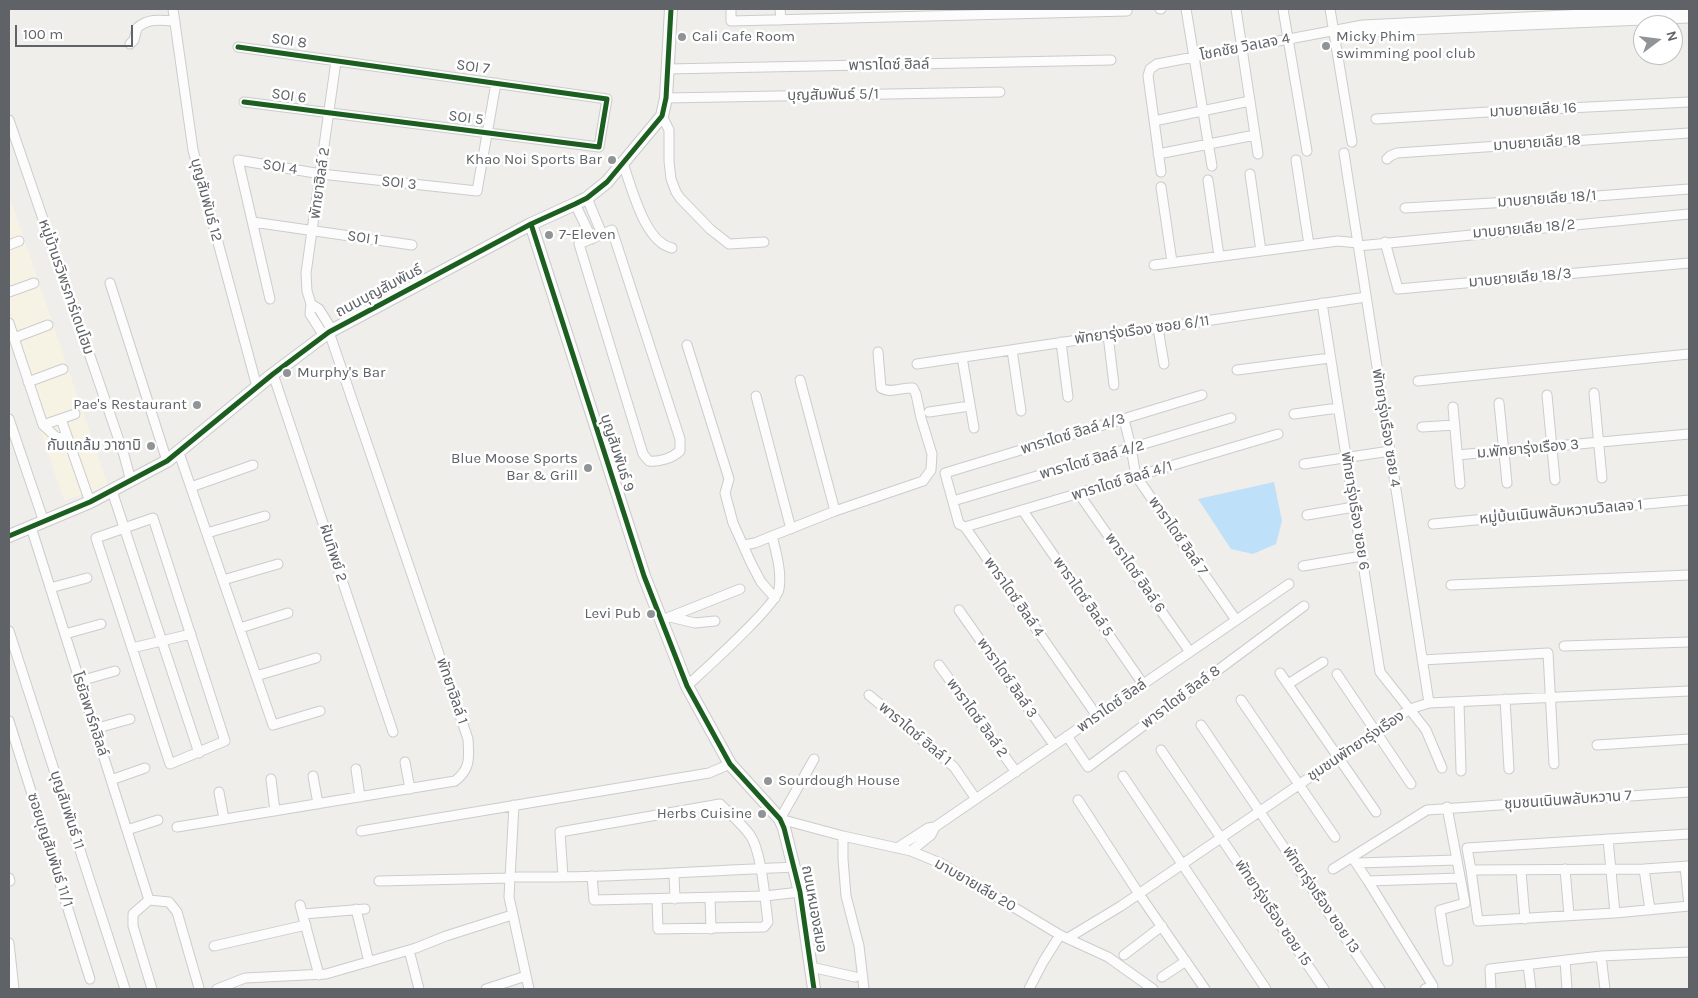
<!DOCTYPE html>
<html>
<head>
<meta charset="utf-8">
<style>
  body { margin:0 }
  #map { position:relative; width:1698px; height:998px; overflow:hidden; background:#efeeea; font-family:Karla,sans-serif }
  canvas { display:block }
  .frame { position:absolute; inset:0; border:10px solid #5f6368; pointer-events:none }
  .north { position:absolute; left:1633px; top:15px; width:50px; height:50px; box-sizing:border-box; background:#fff; border:1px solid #bfc1c3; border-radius:50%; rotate:75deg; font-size:14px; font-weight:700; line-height:20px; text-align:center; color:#5f6368 }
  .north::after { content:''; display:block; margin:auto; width:18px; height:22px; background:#919496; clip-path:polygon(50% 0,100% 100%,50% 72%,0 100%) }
  .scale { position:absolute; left:15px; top:25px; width:118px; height:22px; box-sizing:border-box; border:2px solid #5f6368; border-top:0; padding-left:6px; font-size:15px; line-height:18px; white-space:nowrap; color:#5f6368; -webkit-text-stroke:4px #fff; paint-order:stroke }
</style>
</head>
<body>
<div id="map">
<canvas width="1698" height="998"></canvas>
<div class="frame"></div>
<div class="north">N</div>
<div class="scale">100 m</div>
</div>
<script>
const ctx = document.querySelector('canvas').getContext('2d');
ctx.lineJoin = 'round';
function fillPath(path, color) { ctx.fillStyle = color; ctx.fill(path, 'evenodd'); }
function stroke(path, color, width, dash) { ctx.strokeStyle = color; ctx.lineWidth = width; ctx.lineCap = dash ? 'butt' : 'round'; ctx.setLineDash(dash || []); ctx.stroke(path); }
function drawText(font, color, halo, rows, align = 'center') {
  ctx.font = font + ' Karla,"Noto Sans Thai",sans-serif'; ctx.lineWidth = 5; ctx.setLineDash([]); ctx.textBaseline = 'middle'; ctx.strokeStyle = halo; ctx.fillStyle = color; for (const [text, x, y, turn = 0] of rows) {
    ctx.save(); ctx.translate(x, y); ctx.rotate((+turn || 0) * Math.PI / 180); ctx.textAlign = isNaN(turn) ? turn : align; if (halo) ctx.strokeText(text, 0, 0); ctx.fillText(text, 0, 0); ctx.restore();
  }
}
fillPath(new Path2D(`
  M9,195l99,291 -44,14 -55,-163z`), '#f7f3e4');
fillPath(new Path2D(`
  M1274,482l8,39 -6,23 -23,10 -22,-5 -33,-50z`), '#bfe0f9');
const street = new Path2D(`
  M173,9l20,141 64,237
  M731,9v12l396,-10v-2
  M780,9l1,11
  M1160,9h1
  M1186,9l26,157
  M1236,9l22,145
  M1283,9l24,142
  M1330,9l22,133
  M1347,31l16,1 326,-14
  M130,44l4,-4 3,-12c11,-10 24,-8 38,-7
  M238,47l369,52 -8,48 -355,-45
  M667,69l444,-9
  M666,98l334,-6
  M662,116l7,14v31l2,18 5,13 4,6 30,31 19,15 35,-2
  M1376,119l112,-7 201,-10
  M9,120l115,335 7,26
  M1154,121l96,-20
  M1344,153l85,550
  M1158,154l97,-19
  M1387,159l3,-3 7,-3 292,-20
  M1296,160l13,85
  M623,164c9,23 21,78 49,84
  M1161,172l-13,-96 2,-7 7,-5 206,-39 324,-16
  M1250,174l11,77
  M1208,180l11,76
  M1161,187l11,75
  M587,198l15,36
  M575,204l17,35
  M1405,208l139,-8 145,-11
  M253,222l159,23
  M612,230l68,209v12c-8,7 -20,11 -31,10l-6,-7 -64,-210z
  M1385,242l13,47 291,-26
  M9,245l10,-4
  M1358,246l331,-32
  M1154,265l184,-24 20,2
  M110,283l57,178
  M9,292l25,-9
  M270,299l-32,-139 83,14 156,17 19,-108
  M1322,303l58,369 46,58 16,38
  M311,304l-4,-13 -1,-18 30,-212
  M9,323l34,102 13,12 11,2
  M1158,328l6,36
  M1108,335l6,50
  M324,336l-14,-22 1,-10 8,5 13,21
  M14,338l34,-13
  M1061,342l7,55
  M687,345l42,134 -4,14 8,30 18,40 10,19 14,16
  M1012,350l9,61
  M962,357l12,71
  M917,364l449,-67
  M1237,370l93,-12
  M273,374l120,358
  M800,380l35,131
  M1418,381l271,-27
  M28,382l35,-13
  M1594,393l8,85
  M1547,395l8,85
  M756,396l35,133
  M1499,403l8,80
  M1453,407l7,77
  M929,412l41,-6
  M1294,414l44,-6
  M9,419l35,103
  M61,419l29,83
  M1124,419l7,29 5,28 100,144
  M43,425l32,-11
  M1422,427l33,-2
  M179,453l94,272 47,-14
  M1457,455l232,-21
  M1304,464l86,-13
  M191,487l62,-22
  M112,491l87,262
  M1079,494l111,158
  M953,501l278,-83
  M1023,511l120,173
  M1307,515l47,-8
  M153,518l72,223 -55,23 -74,-226z
  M1433,524l256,-24
  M31,527l118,373
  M965,527l313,-93
  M207,533l58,-17
  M744,545l11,-2 17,-7
  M1303,566l59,-10
  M223,580l55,-16
  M1451,585l238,-10
  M50,588l37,-10
  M959,610l95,135
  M670,617l25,6 20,-2
  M662,620l78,-31
  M240,628l48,-15
  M9,631l116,358
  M65,634l36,-10
  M1564,646l125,-4
  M132,648l59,-14
  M1422,660l126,-7 6,111
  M939,665l77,107
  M1280,673l96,139
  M1337,674l74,110
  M256,676l60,-18
  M80,681l35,-10
  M1288,684l35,-22
  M687,686c16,-15 90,-81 92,-97 3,-17 -3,-37 -7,-53l63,-25 88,-30 8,-11 1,-16 -11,-36 -5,-24 -3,-6c-11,-1 -22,6 -32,0l-3,-36
  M869,695l85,72 22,32
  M1505,699l4,70
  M1241,700l94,137
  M1459,702l2,69
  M1097,716l-132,-189 -6,-3 -14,-51 257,-78
  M9,721l81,258
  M1201,725l179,264
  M94,729l36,-10
  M1067,736l21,31 216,-161
  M1597,745l92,-6
  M1161,750l163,239
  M814,759l-34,60 63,17 68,15 29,12 120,72 48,22 45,32
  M405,762l5,27
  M356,769l4,28
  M313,776l5,28
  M1123,776l143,213
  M271,779l4,32
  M111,780l34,-12
  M219,792l5,27
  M1078,800l61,94 66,95
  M514,805l-5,92 20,92
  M1447,807l18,96 -25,7 8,51
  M177,827l278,-46c16,-12 14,-24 13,-42l-139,-407
  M935,827l354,-243
  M127,830l31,-10
  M361,831l348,-58 21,-9
  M843,836v23l3,37 13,50 5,43
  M1608,839l7,74
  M897,848l31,-20 7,-1 -4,8 -20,16
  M1352,857l16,24 65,105 -8,3
  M1357,863l100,-3
  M1685,866l4,40 -74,7 -137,8 -7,-51 -4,-22 222,-14
  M1333,869l94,-59 262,-18
  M1565,869l4,46
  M1644,869l6,41
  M1471,870l173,-1 45,-3
  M1521,871l4,48
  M674,874l1,25
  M592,876l2,24 171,-4 35,-4
  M517,877c93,1 185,-6 278,-10
  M563,877l-3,-45 160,-28c10,10 22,20 30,31 12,17 15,66 18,87l-4,5 -106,2 -1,-30
  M9,878l1,3
  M379,881l131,-3
  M1368,881l92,-3
  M710,898l1,31
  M300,905l19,70
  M356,909l13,53
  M303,914l62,-5
  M1068,938l53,-32 289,-197 19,-6 260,-12
  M9,943l5,46
  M214,946l92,-21
  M409,950l10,39
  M1124,955l38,-29
  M1601,956l4,33
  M1565,960l2,29
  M1528,965l3,24
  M811,967l44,10
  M1162,977l24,-16
  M152,989l-19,-63v-12l16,-14 20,2 8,10 22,76
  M217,989l28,-11 81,-4 90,-26 30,-12 66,-21
  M486,989l40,-13
  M1029,989l14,-27 17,-27
  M1491,989l-1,-20 111,-13 88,-4`);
const secondary = new Path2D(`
  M531,224l113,352 43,110 43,78 50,55 4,9 16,64 14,97
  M9,536l81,-34 77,-41 106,-87 56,-42 202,-108 44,-20 12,-6 20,-16 55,-66 4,-18 5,-89`);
stroke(street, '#cbcccc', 11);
stroke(secondary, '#cacacb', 14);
stroke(street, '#fdfcfc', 9);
stroke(secondary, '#fdfcfc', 12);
stroke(new Path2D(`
  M238,47l369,52 -8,48 -355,-45
  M531,224l113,352 43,110 43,78 50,55 4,9 16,64 14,97
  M9,536l81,-34 77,-41 106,-87 56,-42 202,-108 44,-20 12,-6 20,-16 55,-66 4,-18 5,-89`), '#1b5e20', 5);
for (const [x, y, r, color] of [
  [682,37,5,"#919496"],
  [1326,46,5,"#919496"],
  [612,160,5,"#919496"],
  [549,235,5,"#919496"],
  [287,373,5,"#919496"],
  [197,405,5,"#919496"],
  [151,446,5,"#919496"],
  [588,468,5,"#919496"],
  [651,614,5,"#919496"],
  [768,781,5,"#919496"],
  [762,814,5,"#919496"]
]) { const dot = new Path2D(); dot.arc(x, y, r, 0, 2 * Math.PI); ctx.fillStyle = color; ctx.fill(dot); stroke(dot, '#fff', 2); }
drawText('15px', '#5f6368', '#fff', [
  ["Cali Cafe Room",692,37,"left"],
  ["Micky Phim",1336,37,"left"],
  ["swimming pool club",1336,54,"left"],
  ["Khao Noi Sports Bar",602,160],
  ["7-Eleven",559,235,"left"],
  ["Murphy's Bar",297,373,"left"],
  ["Pae's Restaurant",187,405],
  ["กับแกล้ม วาซาบิ",141,446],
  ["Blue Moose Sports",578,459],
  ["Bar & Grill",578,476],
  ["Levi Pub",641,614],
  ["Sourdough House",778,781,"left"],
  ["Herbs Cuisine",752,814]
], 'right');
drawText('15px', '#5f6368', '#fff', [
  ["SOI 8",289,41,8],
  ["โชคชัย วิลเลจ 4",1245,47,-11],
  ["พาราไดซ์ ฮิลล์",889,65,-1],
  ["SOI 7",473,67,8],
  ["บุญสัมพันธ์ 5/1",833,95,-1],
  ["SOI 6",289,96,8],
  ["มาบยายเลีย 16",1533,110,-3],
  ["SOI 5",466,118,7],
  ["มาบยายเลีย 18",1537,143,-4],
  ["SOI 4",280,167,9],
  ["พัทยาฮิลล์ 2",320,183,-82],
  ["SOI 3",399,183,6],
  ["มาบยายเลีย 18/1",1547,199,-4],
  ["บุญสัมพันธ์ 12",206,200,75],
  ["มาบยายเลีย 18/2",1524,229,-5],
  ["SOI 1",363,238,8],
  ["มาบยายเลีย 18/3",1520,278,-5],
  ["หมู่บ้านรวิพรการ์เดนโฮม",66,287,71],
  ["ถนนบุญสัมพันธ์",379,291,-28],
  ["พัทยารุ่งเรือง ซอย 6/11",1142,330,-8],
  ["พัทยารุ่งเรือง ซอย 4",1386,428,81],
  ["พาราไดซ์ ฮิลล์ 4/3",1073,434,-17],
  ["ม.พัทยารุ่งเรือง 3",1528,449,-5],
  ["บุญสัมพันธ์ 9",617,453,72],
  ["พาราไดซ์ ฮิลล์ 4/2",1092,460,-16],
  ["พาราไดซ์ ฮิลล์ 4/1",1122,481,-17],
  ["พัทยารุ่งเรือง ซอย 6",1355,511,81],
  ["หมู่บ้นเนินพลับหวานวิลเลจ 1",1561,512,-5],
  ["พาราไดซ์ ฮิลล์ 7",1178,536,55],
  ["ฝันทิพย์ 2",333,553,72],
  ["พาราไดซ์ ฮิลล์ 6",1135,573,55],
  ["พาราไดซ์ ฮิลล์ 4",1014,597,55],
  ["พาราไดซ์ ฮิลล์ 5",1083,597,55],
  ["พาราไดซ์ ฮิลล์ 3",1007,678,55],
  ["พัทยาฮิลล์ 1",452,691,71],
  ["พาราไดซ์ ฮิลล์ 8",1181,697,-37],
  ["พาราไดซ์ ฮิลล์",1112,706,-35],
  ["โรยัลพาร์กฮิลล์",90,714,72],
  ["พาราไดซ์ ฮิลล์ 2",977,718,54],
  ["พาราไดซ์ ฮิลล์ 1",915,734,40],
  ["ชุมชนพัทยารุ่งเรือง",1356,746,-34],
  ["ชุมชนเนินพลับหวาน 7",1568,800,-4],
  ["บุญสัมพันธ์ 11",67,810,72],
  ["ซอยบุญสัมพันธ์ 11/1",50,850,72],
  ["มาบยายเลีย 20",975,885,30],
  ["พัทยารุ่งเรือง ซอย 13",1321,900,56],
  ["ถนนหนองสมอ",814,909,80],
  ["พัทยารุ่งเรือง ซอย 15",1273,913,56]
]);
</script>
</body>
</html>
